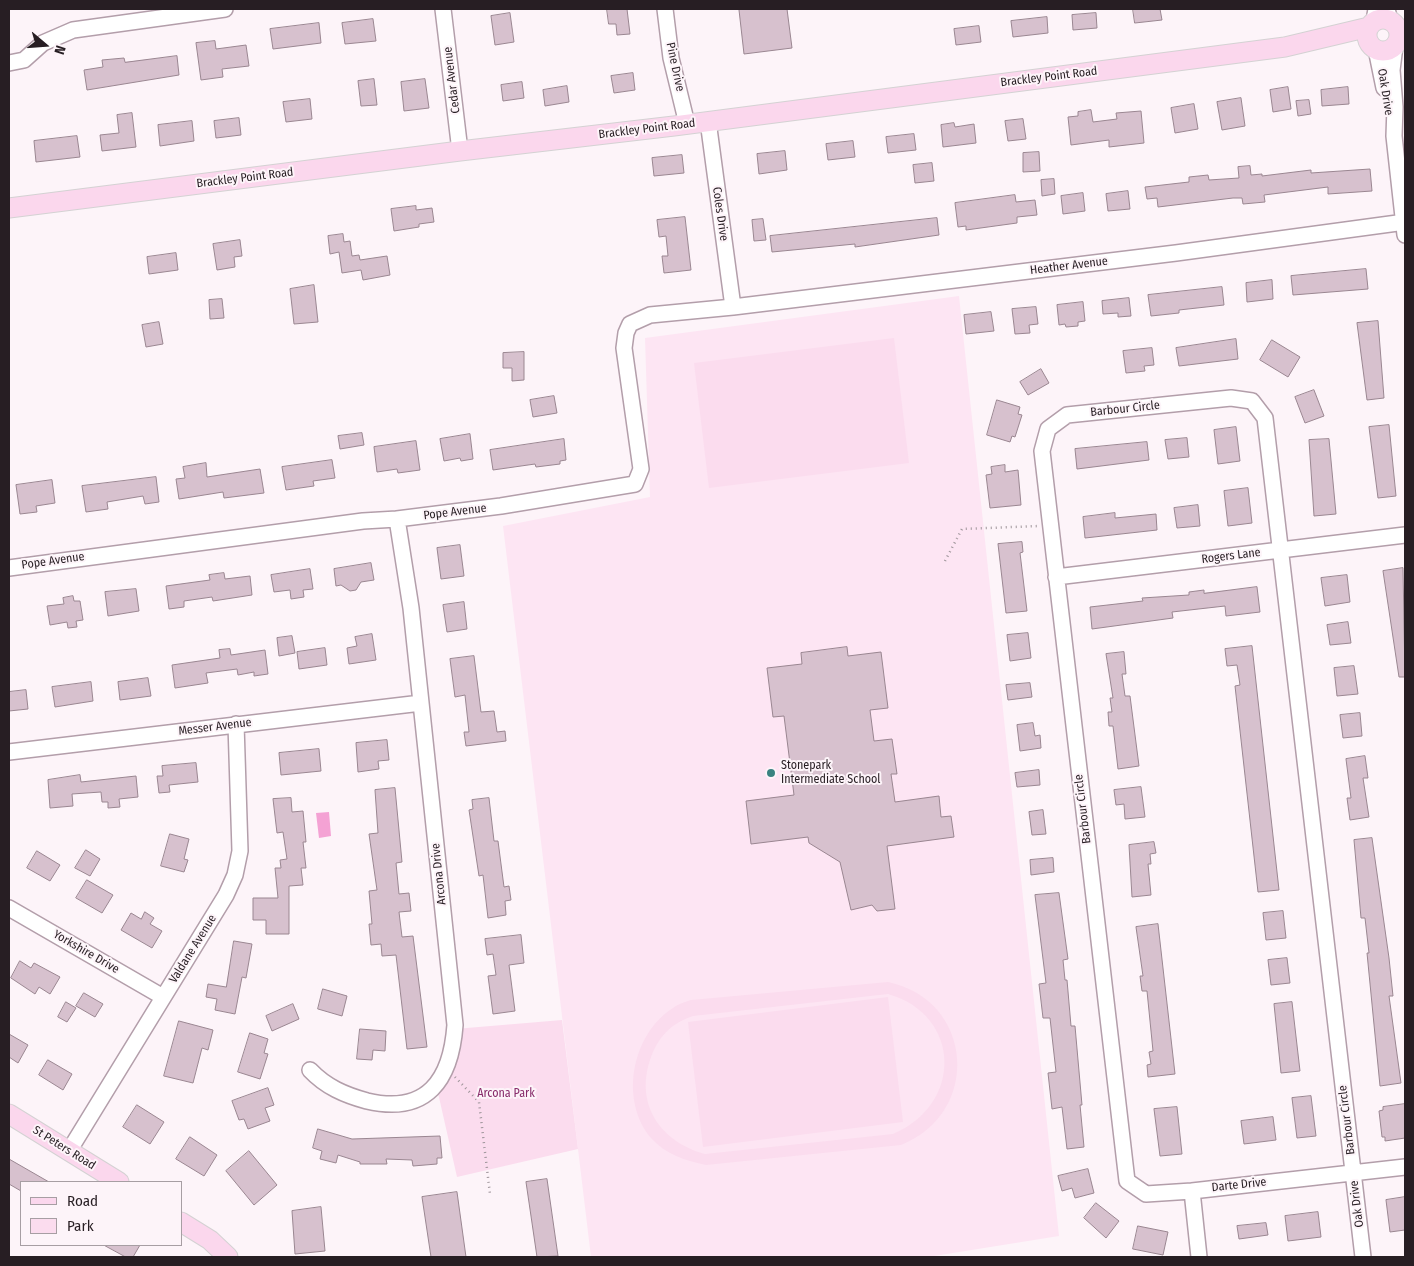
<!DOCTYPE html>
<html>
<head>
<meta charset="utf-8">
<style>
  body { margin:0 }
  #map { position:relative; width:1414px; height:1266px; overflow:hidden; background:#fdf4f9; font-family:"Fira Sans Condensed",sans-serif }
  canvas { display:block }
  .frame { position:absolute; inset:0; border:10px solid #271e23; pointer-events:none }
  .legend { position:absolute; left:20px; top:1181px; width:162px; height:65px; box-sizing:border-box; background:#fdf4f9; border:1px solid #a79ea3; margin:0; padding:6px 9px; list-style:none; font-size:15px; color:#271e23 }
  .legend li { display:flex; align-items:center; gap:10px; height:25px }
  .legend b { width:25px; border:1px solid #a79ea3 }
  .north { position:absolute; left:20px; top:20px; width:50px; height:50px; -webkit-text-stroke:4px #fdf4f9; paint-order:stroke; rotate:108deg; font-size:14px; font-weight:700; line-height:20px; text-align:center; color:#271e23 }
  .north::after { content:''; display:block; margin:auto; width:18px; height:22px; background:#271e23; clip-path:polygon(50% 0,100% 100%,50% 72%,0 100%) }
</style>
</head>
<body>
<div id="map">
<canvas width="1414" height="1266"></canvas>
<div class="frame"></div>
<ul class="legend">
<li><b style="height:6px;background:#fbd7ed"></b>Road</li>
<li><b style="height:14px;background:#fbdcee"></b>Park</li>
</ul>
<div class="north">N</div>
</div>
<script>
const ctx = document.querySelector('canvas').getContext('2d');
ctx.lineJoin = 'round';
function fillPath(path, color) { ctx.fillStyle = color; ctx.fill(path, 'evenodd'); }
function stroke(path, color, width, dash) { ctx.strokeStyle = color; ctx.lineWidth = width; ctx.lineCap = dash ? 'butt' : 'round'; ctx.setLineDash(dash || []); ctx.stroke(path); }
function drawText(font, color, halo, rows, align = 'center') {
  ctx.font = font + ' "Fira Sans Condensed",sans-serif'; ctx.lineWidth = 4; ctx.setLineDash([]); ctx.textBaseline = 'middle'; ctx.strokeStyle = halo; ctx.fillStyle = color; for (const [text, x, y, turn = 0] of rows) {
    ctx.save(); ctx.translate(x, y); ctx.rotate((+turn || 0) * Math.PI / 180); ctx.textAlign = isNaN(turn) ? turn : align; if (halo) ctx.strokeText(text, 0, 0); ctx.fillText(text, 0, 0); ctx.restore();
  }
}
fillPath(new Path2D(`
  M959,296l100,940 -131,21h-337l-88,-731 147,-29 -5,-159z`), '#fde5f3');
fillPath(new Path2D(`
  M894,338l15,125 -200,25 -15,-125z
  M888,982c86,18 94,131 13,163l-195,20c-20,-4 -41,-11 -55,-27 -32,-38 -19,-104 22,-130 5,-4 12,-6 18,-8zM888,994c74,21 75,111 5,140l-188,20c-44,-12 -70,-49 -55,-94 8,-23 20,-36 43,-44z
  M888,997l15,125 -200,25 -15,-125z
  M562,1020l16,129 -121,28 -21,-93 19,-55z`), '#fbdcee');
fillPath(new Path2D(`
  M329,812l2,24 -12,2 -3,-25z`), '#f4a2d4');
const building = new Path2D(`
  M607,9h20l3,25 -13,1 -1,-11h-7z
  M745,9h42l5,39 -48,6 -5,-44z
  M1133,9h27l2,11 -27,3z
  M510,13l4,29 -19,3 -4,-29z
  M1096,13l1,15 -24,2 -1,-15z
  M1047,17l1,16 -35,4 -2,-16z
  M373,19l3,22 -31,3 -3,-21z
  M319,23l2,20 -48,6 -3,-20z
  M979,26l2,16 -25,3 -2,-16z
  M215,41l1,8 30,-4 3,21 -27,3 1,8 -22,3 -5,-37z
  M177,56l2,19 -92,15 -3,-20 19,-3 -1,-7 22,-2 1,4z
  M633,73l2,17 -21,3 -3,-17z
  M374,79l3,26 -16,1 -3,-25z
  M425,79l4,29 -25,3 -3,-29z
  M522,82l2,16 -21,3 -2,-16z
  M567,86l2,16 -24,4 -2,-16z
  M1288,87l3,22 -18,3 -3,-22z
  M1348,87l1,17 -27,2 -1,-16z
  M1241,98l4,28 -23,4 -5,-28z
  M310,99l2,20 -26,3 -3,-20z
  M1309,100l2,14 -13,2 -2,-15z
  M1194,104l4,25 -23,4 -4,-25z
  M1091,110l2,12 24,-3 -1,-6 25,-2 3,32 -35,4v-7l-38,5 -3,-28 10,-1v-4z
  M132,113l4,34 -34,4 -2,-16 19,-2 -2,-18z
  M239,118l2,17 -25,3 -2,-17z
  M1023,119l3,20 -18,2 -3,-20z
  M192,121l2,20 -34,5 -2,-21z
  M954,123l1,4 19,-3 2,19 -33,4 -2,-22z
  M914,134l2,16 -28,3 -2,-16z
  M77,136l3,21 -44,5 -2,-21z
  M853,141l2,16 -27,3 -2,-16z
  M785,151l2,19 -28,4 -2,-20z
  M1039,152l1,19 -17,1v-19z
  M682,155l2,18 -30,3 -2,-18z
  M932,163l2,18 -19,2 -2,-18z
  M1250,166l1,9 11,-1v2l49,-6v3l59,-4 2,22 -44,3v-7l-64,8 1,7 -22,2 -1,-6h-9l-75,9 -1,-9 -10,1 -2,-12 44,-5v-5l19,-2 1,5 30,-2 -1,-11z
  M1054,179l1,15 -13,2 -1,-16z
  M1128,191l2,18 -22,2 -2,-17z
  M1083,193l2,18 -22,3 -2,-18z
  M1015,195l1,7 19,-2 2,15 -20,2v6l-51,7v-4l-8,1 -3,-24z
  M416,206v4l16,-2 2,14 -15,2v3l-25,4 -3,-22z
  M685,217l6,53 -27,3 -2,-17h6l-2,-20 -7,1 -2,-17z
  M937,218l2,17 -84,12v-3l-83,8 -2,-16z
  M763,219l3,21 -12,1 -2,-21z
  M343,234l1,8 6,-1 2,15 7,-1 1,5 27,-4 3,19 -27,5 -2,-10 -19,3 -3,-21 -9,2 -2,-18z
  M240,240l2,16 -8,1 1,10 -18,3 -4,-26z
  M176,253l2,17 -29,4 -2,-17z
  M1366,269l2,20 -75,6 -2,-19z
  M1272,280l1,19 -26,3 -1,-19z
  M314,285l4,37 -24,2 -4,-35z
  M1222,287l2,18 -45,5v3l-28,3 -3,-21z
  M1129,298l2,18 -13,1v-4l-15,1 -1,-13z
  M222,299l2,19 -14,1 -1,-19z
  M1083,302l2,19 -7,1v4l-12,1 -1,-3 -6,1 -2,-20z
  M1036,307l2,17 -9,1 1,8 -15,1 -3,-25z
  M991,312l3,19 -28,3 -2,-19z
  M1378,321l6,77 -17,2 -10,-77z
  M159,322l4,22 -17,3 -4,-22z
  M1236,339l2,20 -59,7 -3,-18z
  M1272,340l28,17 -12,20 -28,-17z
  M1152,348l2,17 -10,1 1,5 -19,2 -3,-22z
  M524,352v28l-12,1v-13h-9v-15z
  M1041,369l8,14 -21,12 -8,-13z
  M1314,390l10,26 -19,7 -10,-26z
  M554,396l3,17 -24,4 -3,-17z
  M997,400l23,7 -2,7 4,1 -7,22 -3,-1 -2,6 -23,-7z
  M1389,425l7,71 -18,2 -9,-71z
  M1236,427l4,34 -22,3 -4,-34z
  M362,433l2,12 -24,4 -2,-13z
  M470,434l3,25 -12,2 -1,-3 -16,3 -4,-22z
  M1187,438l2,19 -21,2 -3,-19z
  M564,439l2,21 -6,1v3l-24,3 -1,-3 -42,6 -3,-20z
  M1329,439l7,75 -22,2 -5,-76z
  M416,441l4,29 -22,3 -1,-4 -20,3 -3,-25z
  M1147,442l2,18 -72,9 -2,-20z
  M332,460l3,18 -22,3 1,5 -28,4 -4,-23z
  M206,463l1,14 53,-8 4,24 -40,5 -1,-6 -44,7 -3,-20 9,-1 -2,-11z
  M1005,465v7l13,-2 3,35 -31,3 -4,-33 6,-1 -1,-7z
  M156,477l3,25 -14,2 -2,-8 -36,6 1,7 -22,3 -4,-26z
  M52,480l3,23 -19,3 1,6 -17,2 -4,-29z
  M1248,488l4,35 -24,3 -4,-35z
  M1198,505l2,21 -23,2 -3,-20z
  M1115,513v5l41,-4 1,16 -72,8 -2,-21z
  M1022,542l1,10 -3,1 7,58 -21,2 -8,-69z
  M460,545l4,31 -23,3 -4,-31z
  M371,563l3,17 -13,2 -5,8 -6,1 -9,-6 -5,1 -2,-17z
  M1403,568l2,109h-6l-16,-106z
  M310,569l3,20 -10,1 1,7 -13,2 -1,-9 -16,2 -3,-17z
  M224,573l1,6 25,-3 2,19 -39,6 -1,-4 -28,4v6l-15,2 -3,-23 44,-6 -1,-5z
  M1347,575l3,27 -25,4 -4,-28z
  M1257,587l3,25 -34,4 -1,-10 -53,6 1,6 -81,11 -2,-22 53,-6 -1,-3 47,-3v-3l15,-2v3z
  M136,589l3,22 -31,5 -3,-24z
  M73,596l1,5h6l3,19 -7,1 1,6 -9,1 -1,-6 -17,3 -3,-19 17,-2 -1,-6z
  M464,602l3,27 -20,3 -4,-27z
  M1348,622l3,21 -21,2 -3,-20z
  M1028,633l3,25 -21,3 -3,-26z
  M372,634l4,26 -27,4 -2,-16 10,-2 -2,-9z
  M292,636l3,17 -16,3 -2,-18z
  M1252,646l27,244 -21,2 -23,-206 5,-1 -3,-20 -10,1 -2,-17z
  M847,647l1,9 33,-4 7,56 -18,2 4,31 18,-2 5,35h-6l4,28 44,-6 2,21 10,-1 3,21 -67,9 8,63 -18,2 -5,-6 -21,5 -11,-48 -31,-19 -1,-6 -57,7 -5,-43 48,-6 -10,-79 -11,1 -6,-49 35,-4 -1,-11z
  M325,648l2,17 -28,4 -2,-17z
  M230,649l1,6 34,-5 3,24 -14,2v-4l-16,3 -1,-6 -31,4 2,10 -33,5 -3,-23 48,-7 -1,-8z
  M1124,652l2,22h-4l3,22h5l9,70 -21,3 -5,-43h-4l-1,-14h4l-2,-14h3l-7,-44z
  M474,656l7,56 13,-1 3,21 8,-1 1,10 -40,5 -2,-14h5l-4,-37 -10,2 -5,-38z
  M1354,666l4,28 -21,2 -3,-28z
  M148,678l3,18 -31,4 -2,-18z
  M91,682l2,19 -38,6 -3,-20z
  M1030,683l2,14 -24,3 -2,-15z
  M26,690l2,19 -19,2v-19z
  M1360,713l2,23 -19,2 -3,-23z
  M1033,723l2,13 5,-1 1,13 -21,3 -3,-26z
  M387,740l2,20 -11,1 1,8 -21,3 -2,-29z
  M319,749l2,22 -40,4 -2,-22z
  M1365,756l3,22h-5l6,39 -19,3 -3,-22h4l-5,-39z
  M196,763l2,19 -29,3 1,7 -11,1 -2,-17h6l-1,-10z
  M1039,770l1,15 -23,2 -2,-14z
  M80,775l1,7 55,-6 2,21 -19,2 1,8 -12,1v-6h-6l-1,-10 -29,2 1,12 -23,2 -2,-28z
  M1141,787l4,30 -20,2 -1,-15 -8,1 -2,-15z
  M395,788l7,74 -6,1 3,31 10,-1 2,18 -12,1 3,25 11,-1 14,111 -20,2 -11,-94 -14,1 -1,-12 -10,1 -2,-21h3l-3,-33 8,-1 -8,-56 9,-1 -3,-43z
  M291,798l1,14 11,-1 3,31h-3l3,26h-5l2,17 -14,1v48h-23v-14h-13v-22h25l-3,-30h6l-1,-8 7,-1 -4,-27 -6,1 -4,-34z
  M489,798l5,43h4l6,46 5,-1 2,14 -6,1 1,14 -18,3 -5,-43 -4,1 -10,-66 4,-1 -1,-9z
  M1043,810l3,24 -14,1 -3,-23z
  M170,834l19,5 -5,20 4,1 -4,12 -23,-6z
  M1372,838l17,120 4,38h-4l12,87 -21,3 -13,-133h2l-4,-35h-4l-7,-78z
  M1154,842l2,11 -6,1 1,10h-3l3,31 -19,2 -3,-52z
  M86,850l14,9 -10,17 -15,-8z
  M37,851l23,14 -10,16 -23,-13z
  M1053,858l1,14 -23,3 -1,-15z
  M87,880l26,15 -11,18 -26,-15z
  M1059,893l9,66 -5,1 2,20h2l4,46h4l3,34 4,45h-2l4,42 -17,2 -5,-42 -10,2 -4,-36 8,-1 -6,-54h-7l-4,-34 7,-1 -11,-88z
  M1283,911l3,27 -20,2 -3,-27z
  M145,912l9,6 -4,6 12,7 -10,17 -31,-18 10,-17 10,6z
  M1158,924l17,150 -27,3 -1,-12 4,-1 -2,-12 4,-1 -6,-60h-5l-2,-15h3l-7,-49z
  M521,935l3,28 -15,2 6,46 -22,3 -5,-38 8,-1 -3,-21 -6,1 -2,-16z
  M234,941l18,3 -6,34 -4,-1 -7,37 -20,-4 2,-11 -11,-2 2,-13 18,3z
  M1287,958l3,25 -19,2 -3,-25z
  M20,961l11,7 3,-5 26,14 -10,17 -11,-7 -4,7 -24,-16z
  M323,989l24,7 -5,20 -24,-7z
  M84,993l19,11 -8,13 -19,-11z
  M66,1002l10,6 -9,14 -9,-5z
  M1292,1002l8,69 -19,2 -7,-69z
  M293,1004l6,15 -27,12 -6,-15z
  M179,1021l34,9 -5,20 -6,-2 -9,35 -29,-7z
  M360,1029l26,2 -1,20 -12,-1 -1,10 -15,-1z
  M250,1033l18,6 -4,14 4,1 -8,25 -22,-7z
  M9,1034l19,11 -10,18 -9,-6z
  M48,1060l24,14 -9,16 -24,-15z
  M268,1088l6,17 -9,3 5,13 -22,8 -4,-10 -5,1 -7,-19z
  M1311,1096l5,40 -19,2 -5,-40z
  M1405,1104v34l-20,3v-4h-3l-3,-26 4,-1v-3z
  M137,1105l27,17 -14,22 -27,-17z
  M1177,1107l5,47 -22,2 -6,-47z
  M1273,1117l3,23 -32,4 -3,-23z
  M318,1129l34,10 88,-3 2,22h-5v6l-24,2 -1,-6 -26,-1 1,5h-27v-2l-22,-7 -2,8 -16,-4 2,-8 -9,-3z
  M190,1137l27,18 -13,21 -28,-17z
  M249,1151l28,34 -23,20 -28,-34z
  M9,1159l40,23h-28v9l-12,-7z
  M1088,1169l6,24 -19,5 -3,-10 -10,3 -4,-15z
  M547,1179l11,77 -21,1 -11,-75z
  M457,1192l9,65h-35l-9,-60z
  M1405,1197v33l-15,2 -4,-32z
  M1096,1203l23,18 -13,17 -22,-20z
  M321,1207l4,44 -30,3 -3,-43z
  M1318,1212l3,25 -33,4 -3,-25z
  M1266,1223l2,12 -29,4 -2,-13z
  M1138,1226l30,6 -5,23 -30,-6z
  M104,1245h36l-7,12h-7z`);
fillPath(building, '#d7c1ce');
stroke(building, '#9a8691', 1);
const minor = new Path2D(`
  M443,9l17,142
  M665,9l6,49 16,66
  M1387,9l3,12
  M1374,21l2,-12
  M1395,46l-3,24 3,37 -1,29 11,99
  M1376,49l8,39
  M9,63l15,-3 19,-17 30,-13 152,-21
  M708,121l25,186
  M9,568l354,-47 34,-2 104,-13 134,-22 6,-15 -17,-121 2,-15 4,-9 20,-9 83,-8 443,-54 229,-31
  M1056,577l349,-42
  M9,752l412,-49
  M9,908l154,89
  M310,1070c16,17 35,25 57,31 60,14 84,-21 88,-76l-44,-417 -14,-89
  M69,1151l157,-256 9,-20 5,-24 -4,-127
  M1192,1191l-46,3 -19,-13 -85,-730 6,-22 19,-14 164,-17 21,3 13,17 98,839
  M1199,1257l-7,-66 213,-24`);
const major = new Path2D(`
  M1367 35a16 16 0 1 1 32 0a16 16 0 1 1-32 0Z
  M9,208l451,-57 214,-25 611,-79 84,-20
  M9,1114l110,68
  M181,1222l29,18 18,17`);
stroke(minor, '#b39eaa', 18);
stroke(major, '#d4d2d3', 21);
stroke(new Path2D(`
  M945,561l17,-32 77,-3
  M455,1077l24,25 11,92`), '#9e959a', 2.5, [1, 4]);
stroke(minor, '#fff', 15);
stroke(major, '#fbd7ed', 19);
for (const [x, y, r, color] of [
  [771,773,5,"#3a8280"]
]) { const dot = new Path2D(); dot.arc(x, y, r, 0, 2 * Math.PI); ctx.fillStyle = color; ctx.fill(dot); stroke(dot, '#fdf4f9', 2); }
drawText('12px', '#271e23', '#fdf4f9', [
  ["Pine Drive",675,67,78],
  ["Brackley Point Road",1049,77,-7],
  ["Cedar Avenue",452,80,-97],
  ["Oak Drive",1385,92,81],
  ["Brackley Point Road",647,129,-7],
  ["Brackley Point Road",245,178,-7],
  ["Coles Drive",720,214,82],
  ["Heather Avenue",1069,266,-7],
  ["Barbour Circle",1125,409,-6],
  ["Pope Avenue",455,512,-7],
  ["Rogers Lane",1231,556,-7],
  ["Pope Avenue",53,561,-8],
  ["Messer Avenue",215,727,-7],
  ["Barbour Circle",1083,809,-97],
  ["Arcona Drive",439,874,-96],
  ["Valdane Avenue",193,949,-58],
  ["Yorkshire Drive",86,952,30],
  ["Barbour Circle",1347,1120,-97],
  ["St Peters Road",64,1148,32],
  ["Darte Drive",1239,1185,-6],
  ["Oak Drive",1357,1204,-97]
]);
drawText('12px', '#271e23', '#fdf4f9', [
  ["Stonepark",781,766],
  ["Intermediate School",781,780]
], 'left');
drawText('12px', '#882c6b', '#fdf4f9', [
  ["Arcona Park",506,1094]
]);
</script>
</body>
</html>
